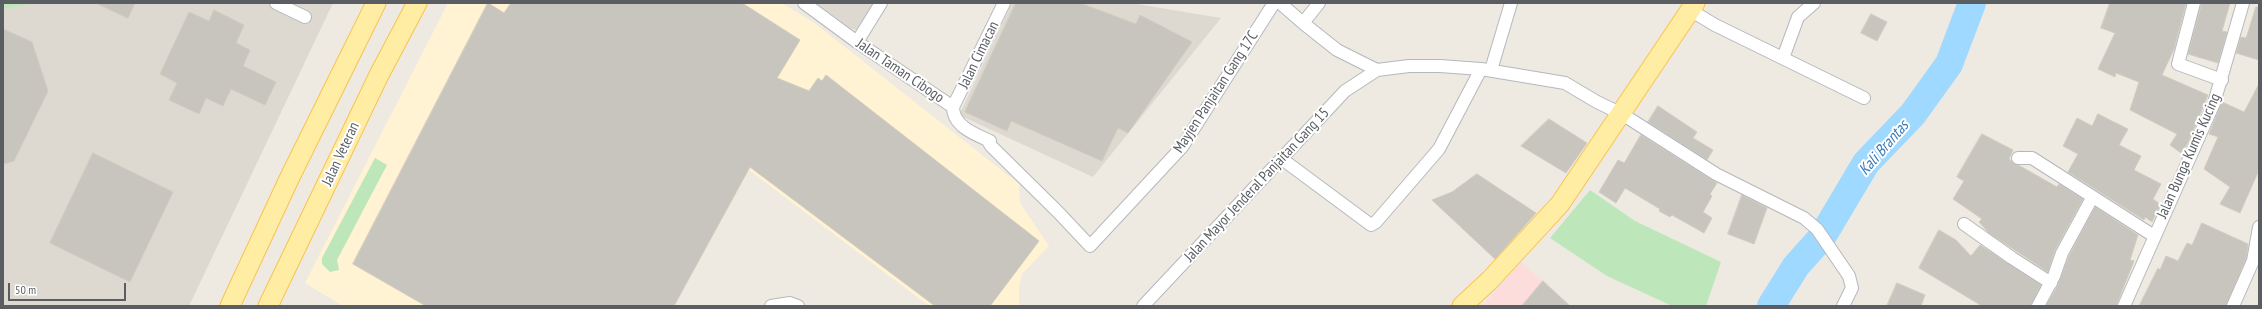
<!DOCTYPE html>
<html>
<head>
<meta charset="utf-8">
<style>
  body { margin:0 }
  #map { position:relative; width:2262px; height:309px; overflow:hidden; background:#eeeae1; font-family:"PT Sans Narrow",sans-serif }
  canvas { display:block }
  .frame { position:absolute; inset:0; border:4px solid #5a5e63; pointer-events:none }
  .scale { position:absolute; left:8px; top:283px; width:118px; height:18px; box-sizing:border-box; border:2px solid #5a5e63; border-top:0; padding-left:5px; font-size:12px; line-height:14px; white-space:nowrap; color:#5a5e63; -webkit-text-stroke:3px #fff; paint-order:stroke }
</style>
</head>
<body>
<div id="map">
<canvas width="2262" height="309"></canvas>
<div class="frame"></div>
<div class="scale">50 m</div>
</div>
<script>
const ctx = document.querySelector('canvas').getContext('2d');
ctx.lineJoin = 'round';
function fillPath(path, color) { ctx.fillStyle = color; ctx.fill(path, 'evenodd'); }
function stroke(path, color, width, dash) { ctx.strokeStyle = color; ctx.lineWidth = width; ctx.lineCap = dash ? 'butt' : 'round'; ctx.setLineDash(dash || []); ctx.stroke(path); }
function drawText(font, color, halo, rows, align = 'center') {
  ctx.font = font + ' "PT Sans Narrow",sans-serif'; ctx.lineWidth = 4; ctx.setLineDash([]); ctx.textBaseline = 'middle'; ctx.strokeStyle = halo; ctx.fillStyle = color; for (const [text, x, y, turn = 0] of rows) {
    ctx.save(); ctx.translate(x, y); ctx.rotate((+turn || 0) * Math.PI / 180); ctx.textAlign = isNaN(turn) ? turn : align; if (halo) ctx.strokeText(text, 0, 0); ctx.fillText(text, 0, 0); ctx.restore();
  }
}
fillPath(new Path2D(`
  M448,3h334l35,22 202,159 1,19 29,43 -27,28 -3,13v19h-90l-180,-136 -75,136h-331l-38,-23z`), '#fff3d4');
fillPath(new Path2D(`
  M3,3h330l-144,303h-186z
  M816,3h58l-18,27 -6,-2z
  M1012,3h119l90,15 -128,159 -134,-62z`), '#ded9d0');
fillPath(new Path2D(`
  M1521,262l49,44h-88z`), '#fcdddb');
fillPath(new Path2D(`
  M3,3h32l-32,6z
  M375,158l12,7 -50,95 2,10 -9,2 -8,-8v-6z
  M1590,190l45,31 86,41 -15,44h-34l-65,-30 -57,-38z`), '#bde7bb');
stroke(new Path2D(`
  M1771,306l25,-40 26,-29 44,-74 47,-49 36,-50 23,-61`), '#9fd9ff', 28);
const building = new Path2D(`
  M96,3h39l-7,15z
  M488,3l16,10 7,-10h231l58,37 -23,38 32,13 9,-13 4,3 4,-6 213,166 -49,65h-55l-185,-139 -76,139h-248l-73,-42z
  M1016,3h64l56,21 4,-9 52,27 -64,91 -10,-5 -16,33 -91,-40 -4,10 -42,-19z
  M2110,3h76l-12,46 -12,26 46,20 -20,48 -7,10 -11,-8 7,-11 -47,-24 9,-28 -23,-9 -1,4 -17,-8 17,-36 -14,-5z
  M2202,3h28l-8,28 5,1 -9,31 -30,-9z
  M2256,7h3v53l-23,-7 5,-16 5,1z
  M214,10l30,15 -8,18 14,7 -7,16 33,16 -11,23 -34,-16 -8,17 -17,-8 -7,16 -30,-14 8,-17 -17,-9 29,-62 20,9z
  M1871,14l16,8 -10,19 -16,-8z
  M3,29l29,13 16,49 -34,70 -11,3z
  M2259,84v86l-19,43 -20,-9 10,-17 -26,-18 14,-32 -9,-3 13,-32 22,10z
  M1658,106l39,26 -4,6 20,12 -6,10 -59,-38z
  M2098,114l30,15 -9,16 22,11 -7,14 27,14 -8,15 8,6 -9,17 -7,-5 -1,3 -76,-48 10,-18 -15,-8 14,-28 15,8z
  M1549,119l38,24 -21,30 -45,-27z
  M1982,134l31,16 -4,9 5,5 6,2 37,21 2,-3 24,15 -28,51 -7,22 -59,-39 -10,-11 3,-3 -29,-20 11,-18 -7,-4z
  M1641,135l76,48 -7,11 2,2 -9,16 9,6 -8,15 -32,-18 -2,2 -11,-6 1,-2 -35,-21 -9,15 -17,-11 19,-32 6,3z
  M93,153l80,39 -43,90 -80,-39z
  M1477,174l59,39 -41,46 -63,-59 20,-8z
  M1742,195l25,13 -13,36 -26,-10z
  M2095,207l43,28 -8,25 4,1 -18,45h-70l11,-19 12,-31z
  M2202,223l46,21 -2,15 -20,47h-87l19,-38 2,2 6,-14 12,5 9,-18 5,2z
  M1939,230l17,10 15,16 9,-11 61,40 -10,21h-49l-63,-38z
  M1543,281l27,25h-48z
  M1897,283l28,12 -4,11h-34z`);
fillPath(building, '#c8c5be');
stroke(building, '#d2ccbf', 1);
const minor = new Path2D(`
  M276,3l29,14
  M804,3l53,39 96,65c0,19 21,27 37,34
  M1280,3l23,20 34,27 40,20
  M2194,3l-16,61 44,16
  M1690,10l25,15 149,73
  M1303,23l16,-20
  M857,42l24,-39
  M1783,58l15,-41 16,-14
  M1491,70l20,-67
  M953,107l51,-104
  M988,141l3,5 67,66 32,34 92,-99 92,-144
  M2018,158h14l122,78
  M1282,159l89,66 5,-3 63,-73 42,-80
  M1964,224l48,34 39,25
  M771,306l19,-3 8,3
  M1143,306l202,-215 32,-21 32,-4h31l41,3 84,14 32,19 25,12 94,60 88,44 13,11 32,47 3,12 -9,18
  M2038,306l16,-30 8,-23 30,-55
  M2124,306l90,-203 29,-100
  M2233,306l20,-45 6,-34`);
const primary = new Path2D(`
  M230,306l59,-127 87,-176
  M268,306l111,-231 38,-72
  M1462,306l28,-26 70,-76 135,-201`);
stroke(minor, '#b4b8bd', 14);
stroke(primary, '#f9c34f', 21);
stroke(minor, '#fff', 12);
stroke(primary, '#ffeda4', 19);
drawText('15px', '#5a5e63', '#fff', [
  ["Jalan Cimacan",979,55,-64],
  ["Jalan Taman Cibogo",900,71,34],
  ["Mayjen Panjaitan Gang 17C",1216,92,-57],
  ["Jalan Veteran",341,154,-65],
  ["Jalan Bunga Kumis Kucing",2189,156,-66],
  ["Jalan Mayor Jenderal Panjaitan Gang 15",1257,185,-47]
]);
drawText('italic 16px', '#387ab7', '#fff', [
  ["Kali Brantas",1884,148,-49]
]);
</script>
</body>
</html>
